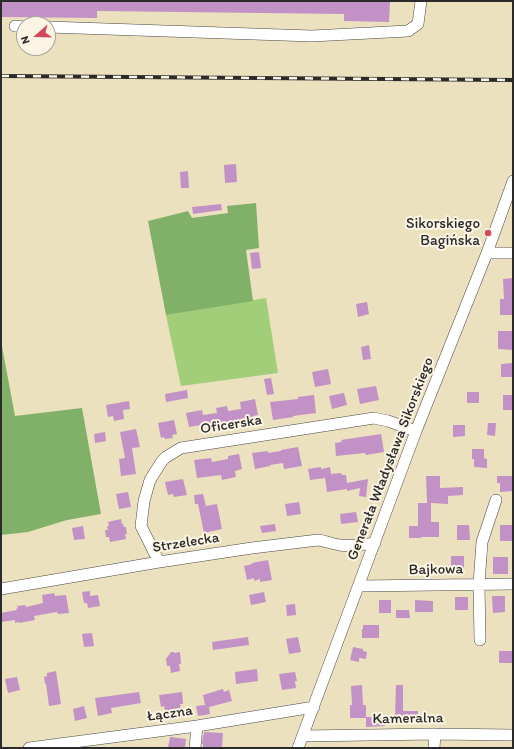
<!DOCTYPE html>
<html>
<head>
<meta charset="utf-8">
<style>
  body { margin:0 }
  #map { position:relative; width:514px; height:749px; overflow:hidden; background:#ece1bf; font-family:Itim,sans-serif }
  canvas { display:block }
  .frame { position:absolute; inset:0; border:2px solid #2b2b2b; pointer-events:none }
  .north { position:absolute; left:16px; top:16px; width:40px; height:40px; box-sizing:border-box; background:#fcf5e5; border:1px solid #a8a49b; border-radius:50%; rotate:250deg; font-size:11px; font-weight:700; line-height:16px; text-align:center; color:#2b2b2b }
  .north::after { content:''; display:block; margin:auto; width:14px; height:18px; background:#d1495b; clip-path:polygon(50% 0,100% 100%,50% 72%,0 100%) }
</style>
</head>
<body>
<div id="map">
<canvas width="514" height="749"></canvas>
<div class="frame"></div>
<div class="north">N</div>
</div>
<script>
const ctx = document.querySelector('canvas').getContext('2d');
ctx.lineJoin = 'round';
function fillPath(path, color) { ctx.fillStyle = color; ctx.fill(path, 'evenodd'); }
function stroke(path, color, width, dash) { ctx.strokeStyle = color; ctx.lineWidth = width; ctx.lineCap = dash ? 'butt' : 'round'; ctx.setLineDash(dash || []); ctx.stroke(path); }
function drawText(font, color, halo, rows, align = 'center') {
  ctx.font = font + ' Itim,sans-serif'; ctx.lineWidth = 4; ctx.setLineDash([]); ctx.textBaseline = 'middle'; ctx.strokeStyle = halo; ctx.fillStyle = color; for (const [text, x, y, turn = 0] of rows) {
    ctx.save(); ctx.translate(x, y); ctx.rotate((+turn || 0) * Math.PI / 180); ctx.textAlign = isNaN(turn) ? turn : align; if (halo) ctx.strokeText(text, 0, 0); ctx.fillText(text, 0, 0); ctx.restore();
  }
}
fillPath(new Path2D(`
  M266,298l12,75 -97,13 -15,-71z`), '#a2cd79');
fillPath(new Path2D(`
  M256,203l3,45 -13,2 7,51 -87,14 -18,-94 40,-10 4,7 36,-5 -1,-7z
  M1,341l14,75 67,-8 19,106 -34,6 -39,12 -27,3z`), '#81b069');
fillPath(new Path2D(`
  M1,1h389l-1,21 -45,-1v-7l-247,-3v7l-96,-1z
  M236,164l1,18 -12,1 -1,-18z
  M188,171l1,17h-8l-1,-16z
  M221,204l1,6 -29,4 -1,-7z
  M259,252l2,16 -9,1 -2,-16z
  M513,278v37h-13v-16h4l-1,-20z
  M367,302l2,12 -11,3 -2,-13z
  M498,331h15v19l-15,-1z
  M369,345l2,14 -8,1 -2,-13z
  M513,363v14h-12v-13z
  M328,369l3,15 -16,3 -3,-15z
  M271,378l3,16 -7,1 -3,-16z
  M376,386l3,14 -19,4 -3,-15z
  M187,390l1,8 -22,4 -1,-8z
  M467,392h12v11h-12z
  M344,393l3,12 -15,4 -3,-13z
  M314,395l2,18 -23,3v1l-20,3 -3,-18 28,-3v-2z
  M503,395h9l1,15h-10z
  M255,399l3,16 -5,1 1,5 -10,1 -1,-2 -14,2v2l-9,2v-2l-6,1v-2l-25,4 -3,-14 16,-3 1,5 14,-2 -1,-5 11,-2 1,5 13,-2 -1,-7z
  M129,401l1,8 -7,1 1,9 -10,2 -1,-5 -5,1 -2,-12z
  M174,420l3,14 -5,1 1,3 -8,1 -1,-2 -3,1 -3,-15z
  M488,423h8l-1,13 -8,-1z
  M453,425h12v11l-12,1z
  M136,429l4,18 -8,1 4,26 -15,2 -2,-17 6,-1 -5,-26z
  M105,432l1,9 -11,2 -1,-9z
  M381,434l3,18 -18,3 -1,-2 -29,3 -1,-13 7,-1 -1,-2z
  M298,447l4,19 -18,3 -1,-6 -13,2v1l-15,3 -3,-16 16,-2v2l13,-2v-1z
  M472,449h12v9l3,1v9l-13,-1v-8h-2z
  M239,454l3,15 -7,2 1,6 -14,3 -1,-5 -24,3 -3,-18 17,-2 1,4 16,-3v-3z
  M321,467v2l9,-2 1,7 10,-1 1,2h4l1,8 21,-4 -2,18 -7,-1 1,-8 -13,3v-2l-20,3 -2,-14 -15,2 -2,-11z
  M426,476h14v12l23,-1v8l-15,1v8l-17,-1v19h8v15h-18v1h-12v-12h9v-23h9z
  M497,476h16v15l-13,1v-9h-3z
  M183,479l4,16 -13,2 -1,-3 -5,1 -3,-13z
  M128,492l3,15 -12,2 -3,-15z
  M203,494l3,12 11,-2 5,25 -18,4 -6,-29h-3l-1,-9z
  M299,502l2,12 -14,2 -2,-12z
  M356,512l2,10 -17,2 -1,-10z
  M121,519l1,5h1l1,3h2l1,7h-2l1,5 -16,3 -1,-5h-3l-1,-7h3l-1,-4h2l-1,-4z
  M275,524l1,7 -14,2 -2,-7z
  M457,525h12l1,15h-13z
  M500,525h13v16h-13z
  M83,526l2,13 -11,1 -2,-12z
  M451,556h13v17h-8v-3h-5z
  M493,557h15v17h-15z
  M268,560l4,20 -12,2v-3l-6,2v-3l-7,2 -3,-14 8,-2v-1z
  M90,591v5l8,-1 2,11 -12,2 -1,-5h-3l-2,-11z
  M264,592l2,10 -15,3 -2,-10z
  M54,593l1,3 11,-1 3,18 -11,1 -1,-2 -23,4 1,4 -16,3v-1l-4,1v-3l-14,2v-9l16,-3 -1,-1 2,-1 -1,-2 8,-1 1,2 17,-4 -1,-8z
  M492,596h13v16l-12,1z
  M455,597h13v13h-13z
  M379,600h12v13h-12z
  M415,600l18,1v11h-18z
  M295,604l1,11 -9,1 -1,-11z
  M396,610h13l1,8h-14z
  M363,625h16v13h-17v-9h1z
  M92,633l2,13 -10,1 -2,-13z
  M248,637l1,8 -36,5 -1,-8z
  M298,637l3,15 -12,2 -3,-15z
  M353,647l10,2v2l4,1 -1,7 -7,-1v4l-9,-2z
  M499,651h13v12h-13z
  M171,652h2l2,1 5,-1 1,12h-2l1,7 -9,2 -1,-7h-3l-1,-7z
  M257,669l1,12 -22,3 -1,-12z
  M56,671l5,33 -12,2 -3,-22h-1l-1,-7 3,-1v-3z
  M295,672l2,9h-2l1,7 -14,2 -3,-16z
  M17,677l3,13 -12,3 -3,-14z
  M362,685l1,20h3v13h-16v-13h2l-1,-19z
  M396,685h7v26h15v11h-18v2h-15v2l-19,1v-10h29z
  M223,689l1,3 5,-2 3,11 -23,6 1,7 -12,2 -2,-10 9,-1 -2,-10z
  M139,692l2,11 -30,5 1,5 -14,3 -3,-18z
  M182,692l1,12h-3l1,5 -16,2 -1,-5 -3,1 -2,-12z
  M84,706l3,12 -12,3 -2,-12z
  M204,732l19,1 -1,15h-19v-4h-1l1,-9h1z
  M170,737l16,2 -1,9h-17z`), '#c291c5');
const minor = new Path2D(`
  M15,26l9,1
  M48,27l264,9 96,-5 10,-7 3,-23
  M487,253h26
  M159,562l-18,-36 3,-25 6,-21 12,-19 4,-4 15,-9 193,-30 14,3 28,10
  M360,586l153,-2
  M1,589l158,-27 93,-14 66,-8c7,1 14,4 22,5 11,2 24,-1 35,-2
  M480,640l-1,-56 3,-42 14,-42
  M303,736l132,-2 78,1
  M29,748l168,-22 117,-19
  M195,748l2,-22
  M298,748l118,-317 71,-178 26,-72
  M434,748l1,-14`);
stroke(minor, '#484641', 12);
stroke(minor, '#fff', 11);
const rail = new Path2D(`
  M1,76l512,4`);
stroke(rail, '#2b2b2b', 4);
stroke(rail, '#fcf5e5', 2.5, [8]);
for (const [x, y, r, color] of [
  [488,233,4,"#d1495b"]
]) { const dot = new Path2D(); dot.arc(x, y, r, 0, 2 * Math.PI); ctx.fillStyle = color; ctx.fill(dot); stroke(dot, '#fcf5e5', 1.5); }
drawText('15px', '#2b2b2b', '#fcf5e5', [
  ["Sikorskiego",480,224],
  ["Bagińska",480,241]
], 'right');
drawText('15px', '#2b2b2b', '#fcf5e5', [
  ["Oficerska",231,425,-9],
  ["Generała Władysława Sikorskiego",391,459,-69],
  ["Strzelecka",186,543,-9],
  ["Bajkowa",436,570,-1],
  ["Łączna",170,714,-8],
  ["Kameralna",408,719,-1]
]);
</script>
</body>
</html>
